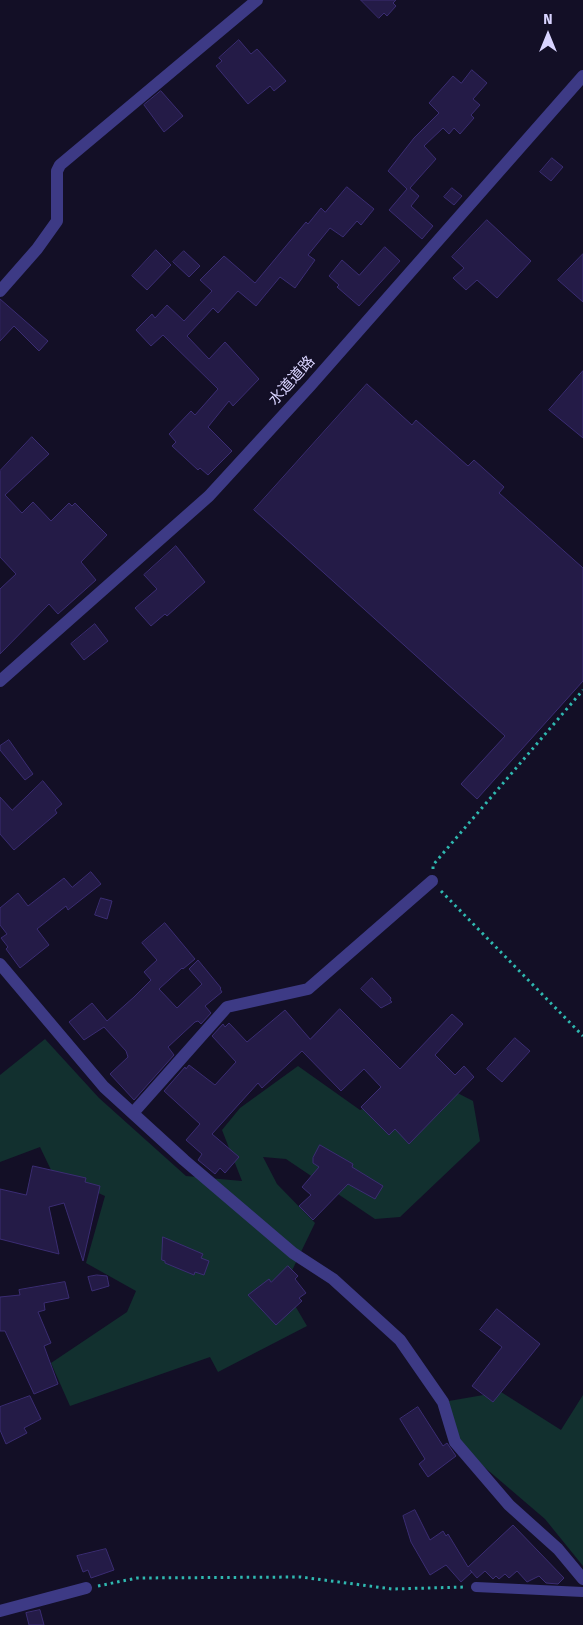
<!DOCTYPE html>
<html>
<head>
<meta charset="utf-8">
<style>
  body { margin:0 }
  #map { position:relative; width:583px; height:1625px; overflow:hidden; background:#130f26; font-family:"Fira Sans",sans-serif }
  canvas { display:block }
  .north { position:absolute; left:523px; top:10px; width:50px; height:50px; -webkit-text-stroke:4px #130f26; paint-order:stroke; rotate:0deg; font-size:14px; font-weight:700; line-height:20px; text-align:center; color:#d9d4ff }
  .north::after { content:''; display:block; margin:auto; width:18px; height:22px; background:#d9d4ff; clip-path:polygon(50% 0,100% 100%,50% 72%,0 100%) }
</style>
</head>
<body>
<div id="map">
<canvas width="583" height="1625"></canvas>
<div class="north">N</div>
</div>
<script>
const ctx = document.querySelector('canvas').getContext('2d');
ctx.lineJoin = 'round';
function fillPath(path, color) { ctx.fillStyle = color; ctx.fill(path, 'evenodd'); }
function stroke(path, color, width, dash) { ctx.strokeStyle = color; ctx.lineWidth = width; ctx.lineCap = dash ? 'butt' : 'round'; ctx.setLineDash(dash || []); ctx.stroke(path); }
function drawText(font, color, halo, rows, align = 'center') {
  ctx.font = font + ' "Fira Sans","Noto Sans JP",sans-serif'; ctx.lineWidth = 4.5; ctx.setLineDash([]); ctx.textBaseline = 'middle'; ctx.strokeStyle = halo; ctx.fillStyle = color; for (const [text, x, y, turn = 0] of rows) {
    ctx.save(); ctx.translate(x, y); ctx.rotate((+turn || 0) * Math.PI / 180); ctx.textAlign = isNaN(turn) ? turn : align; if (halo) ctx.strokeText(text, 0, 0); ctx.fillText(text, 0, 0); ctx.restore();
  }
}
fillPath(new Path2D(`
  M45,1039l54,59 87,78 56,5 -20,-51 18,-22 58,-42 62,44 78,-27 35,18 7,40 -80,76 -25,2 -89,-60 -23,-2 14,27 38,39 -31,64 23,39 -89,46 -8,-15 -140,49 -19,-43 76,-51 9,-21 -50,-28 19,-67 -53,-24 -12,-25 -40,15v-87z
  M501,1392l60,38 22,-35v171l-38,-47 -90,-77 -12,-40z`), '#12302f');
const building = new Path2D(`
  M361,0h35l-3,3 3,3 -9,10 -3,-3 -5,5z
  M239,40l12,14 6,-5 29,32 -12,10 -4,-5 -22,18 -32,-38 6,-5 -3,-3z
  M472,70l15,13 -14,16 7,6 -9,10 3,3 -14,16 -6,-6 -5,6 -6,-6 -19,18 12,13 -26,29 9,8 -8,10 22,20 -11,13 -33,-29 18,-21 -19,-18 26,-33 25,-25 -10,-10 24,-27 8,7z
  M161,91l22,25 -19,16 -20,-27z
  M552,158l11,9 -12,14 -11,-9z
  M347,187l27,22 -13,16 -4,-4 -14,16 -13,-9 -22,27 7,5 -20,28 -15,-11 -24,29 -18,-15 -20,22 -5,-5 -26,28 22,23 16,-17 34,37 -26,27 -4,-5 -21,26 24,24 -24,24 -8,-7 -2,2 -26,-24 4,-4 -7,-8 22,-23 4,4 23,-26 -55,-54 -12,11 -15,-16 16,-16 3,4 12,-13 17,16 28,-30 -12,-11 24,-24 31,27 51,-61 2,2 13,-16 4,4z
  M452,188l10,8 -8,9 -10,-8z
  M487,220l44,41 -34,37 -20,-18 -11,10 -13,-12 11,-10 -12,-11z
  M385,247l15,14 -41,45 -22,-19 2,-2 -10,-9 13,-16 17,15z
  M156,250l15,15 -24,25 -15,-14z
  M184,251l16,15 -11,11 -16,-15z
  M583,254v48l-25,-22z
  M0,299l48,42 -9,10 -25,-25 -14,15z
  M583,371v67l-34,-28z
  M367,384l45,41 4,-5 52,46 6,-6 30,27 -5,6 84,75v113l-106,118 -16,-15 44,-48 -251,-226z
  M32,437l17,17 -44,41 17,18 11,-11 18,19 18,-18 3,3 3,-3 32,32 -26,27 15,18 -38,34 -9,-10 -49,50v-65l16,-15 -16,-17v-86z
  M176,546l29,36 -38,34 -2,-2 -14,12 -16,-18 22,-19 -13,-14z
  M95,624l13,17 -24,19 -13,-16z
  M9,740l24,34 -8,6 -25,-30v-4z
  M43,781l19,23 -7,6 2,3 -43,37 -14,-16v-37l12,13z
  M91,872l10,12 -33,26 -2,-4 -29,23 12,16 -29,23 -14,-19 2,-2 -7,-9 6,-4 -7,-9v-17l18,-15 10,13 36,-28 8,9z
  M101,898l11,3 -5,18 -12,-4z
  M165,923l30,36 -12,10 -1,-1 -23,21 18,19 25,-24 -13,-15 9,-9 23,28 -1,1 2,3 -17,14 6,7 -10,11 -3,-3 -3,1 -27,25 6,8 -40,45 -24,-26 18,-17 -2,-6 -22,-24 -20,13 -15,-18 23,-19 15,18 27,-24 17,-17 -7,-8 13,-12 -15,-17z
  M372,978l19,20 -1,2 2,2 -11,6 -20,-19z
  M340,1009l60,60 52,-55 11,10 -28,31 20,20 9,-9 10,11 -65,67 -14,-15 -6,6 -28,-28 20,-20 -17,-18 -23,22 -39,-40 -40,37 -4,-5 -46,51 27,23 -14,16 -5,-5 -5,6 -17,-14 4,-6 -16,-14 14,-16 -36,-33 21,-24 1,2 3,-4 26,20 21,-23 -24,-26 11,-12 2,3 4,-4 18,19 38,-32 25,29z
  M515,1038l15,13 -28,31 -15,-13z
  M320,1145l33,19 -1,3 31,19 -8,13 -27,-15 -35,36 -14,-14 12,-11 -9,-8 17,-20 -6,-4v-5z
  M33,1166l53,12 -1,4 15,4 -17,75 -19,-58 -15,4 10,47 -59,-15v-50l26,6z
  M163,1237l40,17 -2,4 8,3 -5,14 -9,-3 -1,3 -29,-12v-2l-3,-1z
  M288,1266l10,10 -3,3 11,14 -7,5 3,3 -26,24 -28,-30 21,-16 2,3z
  M97,1275l10,1 2,10 -17,5 -4,-14z
  M65,1282l4,16 -25,5 1,7 -7,2 13,31 -7,3 14,38 -24,10 -29,-63h-5v-34l20,-2 -1,-5z
  M497,1309l43,35 -47,58 -21,-16 30,-39 -22,-17z
  M30,1396l11,23 -17,9 3,5 -21,11 -6,-14v-23z
  M418,1407l25,39 4,-3 9,13 -28,21 -9,-13 6,-5 -25,-40z
  M415,1510l15,30 13,-9 3,5 2,-2 20,33 45,-42 51,53 -6,6 -12,-1 -7,-7 -12,6 -10,-11 -8,7 -4,-4 -6,5 -3,-3 -3,3 -8,-8 -8,7 -7,-8 2,2 -11,10 -15,-17 -16,10 -19,-33 -8,-26z
  M106,1549l8,21 -23,8 -3,-8 -5,2 -6,-16z
  M40,1610l4,15h-15l-3,-12z`);
fillPath(building, '#241b47');
stroke(building, '#3b2d73', 1);
stroke(new Path2D(`
  M433,869v-4l150,-175
  M441,891l142,145
  M98,1586l39,-8 164,-1 91,12 73,-2`), '#2fb8b0', 3, [2.5, 4]);
stroke(new Path2D(`
  M476,1587l107,5`), '#3d3a85', 10);
stroke(new Path2D(`
  M0,291l37,-42 20,-28v-50l3,-6 197,-165
  M0,964l104,123 80,73 109,93 40,26 67,61 43,62 12,40 54,63 49,44 25,30
  M133,1113l94,-106 81,-18 124,-108
  M0,1611l86,-23`), '#3d3a85', 12);
stroke(new Path2D(`
  M0,681l209,-185 101,-110 273,-310`), '#3d3a85', 12);
drawText('15px', '#d9d4ff', '#130f26', [
  ["水道道路",292,381,-48]
]);
</script>
</body>
</html>
